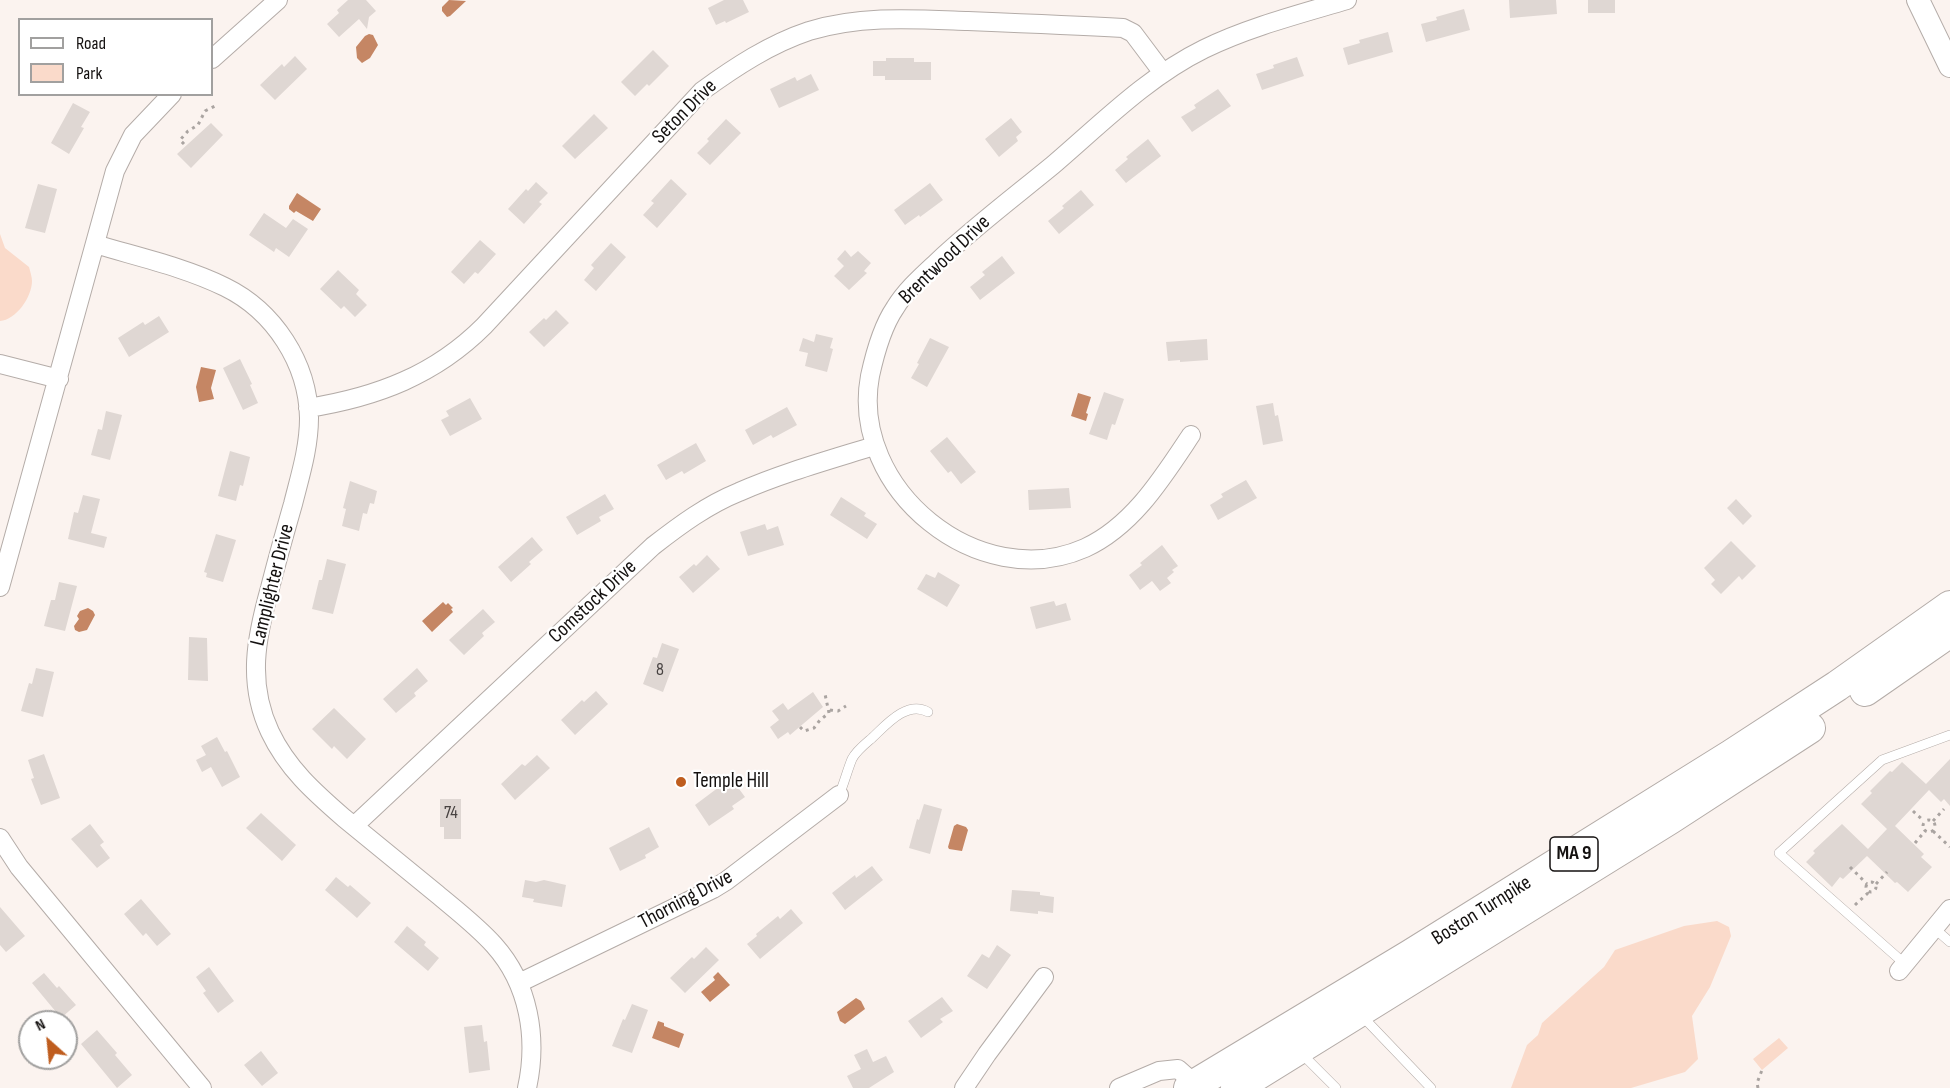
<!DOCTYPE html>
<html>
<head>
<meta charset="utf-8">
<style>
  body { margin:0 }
  #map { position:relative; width:1950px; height:1088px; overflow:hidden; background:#fbf3ef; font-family:"Sofia Sans Condensed",sans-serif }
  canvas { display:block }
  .legend { position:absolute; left:18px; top:18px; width:195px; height:78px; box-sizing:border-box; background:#fff; border:2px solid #a1a09f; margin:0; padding:8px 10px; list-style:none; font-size:18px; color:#141110 }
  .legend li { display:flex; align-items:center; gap:12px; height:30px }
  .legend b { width:30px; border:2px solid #a1a09f }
  .north { position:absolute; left:18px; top:1010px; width:60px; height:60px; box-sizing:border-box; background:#fff; border:2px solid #a1a09f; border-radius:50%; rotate:333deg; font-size:16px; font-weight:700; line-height:24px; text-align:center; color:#141110 }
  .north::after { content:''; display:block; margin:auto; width:21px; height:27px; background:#bf5d1e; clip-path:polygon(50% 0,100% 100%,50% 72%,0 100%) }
</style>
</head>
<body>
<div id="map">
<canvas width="1950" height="1088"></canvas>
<ul class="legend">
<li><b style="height:8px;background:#fff"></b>Road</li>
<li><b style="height:16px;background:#fadaca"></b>Park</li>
</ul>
<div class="north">N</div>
</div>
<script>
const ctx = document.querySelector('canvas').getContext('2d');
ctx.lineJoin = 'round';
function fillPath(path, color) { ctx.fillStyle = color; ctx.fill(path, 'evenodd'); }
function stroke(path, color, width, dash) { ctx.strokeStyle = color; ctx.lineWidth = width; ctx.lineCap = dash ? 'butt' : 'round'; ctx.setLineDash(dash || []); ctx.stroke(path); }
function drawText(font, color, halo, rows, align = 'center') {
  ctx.font = font + ' "Sofia Sans Condensed",sans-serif'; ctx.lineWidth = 4.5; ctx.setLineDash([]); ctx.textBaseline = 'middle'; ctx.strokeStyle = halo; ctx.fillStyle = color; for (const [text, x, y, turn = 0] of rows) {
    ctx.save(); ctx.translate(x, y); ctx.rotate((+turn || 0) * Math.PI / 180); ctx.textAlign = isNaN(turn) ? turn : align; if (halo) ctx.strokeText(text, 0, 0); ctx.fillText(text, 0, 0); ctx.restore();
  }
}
fillPath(new Path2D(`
  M0,234l5,14 24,19c1,4 3,10 3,14 0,16 -16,39 -32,40z
  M1717,921l12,6 2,9 -21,51 -18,29 6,43 -13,13 -54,16h-120l16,-43 11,-10 4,-12 62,-56 11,-17 69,-24z
  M1779,1038l9,10 -26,22 -9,-11z`), '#fadaca');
fillPath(new Path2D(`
  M449,0l17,1 -16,15 -3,1 -5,-6v-4z
  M369,34l4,1 5,10 -8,13 -8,5 -5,-5 -1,-11 9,-11z
  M297,193l24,16 -8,12 -17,-10 -2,2 -5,-4v-3z
  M201,367l15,3 -5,18 3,11 -15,3 -3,-15z
  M1078,393l13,4 -5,16 2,1 -2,7 -15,-5z
  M443,602l3,3 2,-2 5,5 -2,1 2,3 -21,20 -10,-11z
  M88,608l5,3 2,4 -8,15 -8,2 -4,-2 -1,-4 5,-7 -2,-3 3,-5z
  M957,824l9,3 2,3 -6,21 -13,-2 -1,-2 6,-21z
  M718,972l12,13 -20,17 -9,-10 14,-12 -2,-3z
  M856,998l5,3 4,8 -20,15 -5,-3 -3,-9z
  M658,1021l6,2v3l20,8 -5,14 -27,-10z`), '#c58664');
fillPath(new Path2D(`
  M348,0h18l10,11 -7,6 -2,12 -8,-10 -20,18 -12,-13 12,-11 -2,-3z
  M724,0h19l6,12 -23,11 -1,-2 -9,4 -8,-17z
  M1509,0h47l1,14 -47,4z
  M1588,0h27v13h-27z
  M1464,9l6,21 -44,12 -5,-18 16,-4 -1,-3z
  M1388,32l5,20 -45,13 -5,-17 17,-5 -1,-3z
  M653,50l16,16 -20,20 -2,-2 -12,12 -14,-14z
  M295,56l12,13 -32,31 -15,-15 22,-21 2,3z
  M1297,57l7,19 -42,14 -6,-16 18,-6 -1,-3z
  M886,58h28v4h17v18h-46v-4h-12v-15h13z
  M811,74l8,16 -40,18 -9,-19 25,-12 2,4z
  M1218,89l13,17 -39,26 -11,-15 15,-9 -2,-3z
  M73,103l17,9 -9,15 3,1 -15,26 -18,-11z
  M594,114l14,14 -33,31 -13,-13z
  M1011,118l11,14 -6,5 2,4 -19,16 -14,-18z
  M726,119l15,14 -31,32 -13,-12 12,-12 -2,-2z
  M211,123l12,12 -32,33 -14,-14z
  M1148,139l13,17 -35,27 -11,-13 13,-11 -2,-2z
  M671,179l16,15 -30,34 -14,-13 11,-12 -3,-2z
  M536,182l12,11 -9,9 3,2 -18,20 -16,-15 18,-20 2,2z
  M930,183l13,17 -23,17 -1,-2 -14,10 -11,-15z
  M38,184l19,5 -12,44 -20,-5z
  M1081,190l13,15 -35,29 -11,-13 16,-13 -2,-2z
  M264,213l22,15 7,-9 15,10 -19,28 -13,-9 -2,4 -25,-17z
  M480,240l16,14 -18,20 -3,-2 -11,12 -13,-12z
  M611,243l15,14 -30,34 -12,-11 10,-12 -3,-3z
  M845,250l6,7 7,-6 13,12 -7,8 3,2 -18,17 -15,-14 10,-10 -7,-7z
  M1002,256l13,17 -35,27 -10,-13 15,-12 -3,-3z
  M338,270l21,20 -3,4 11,11 -12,12 -11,-11 -3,3 -21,-20z
  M556,310l13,13 -25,24 -15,-15 15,-14 2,2z
  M159,316l10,16 -40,25 -11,-19 25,-16 2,3z
  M816,334l17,4 -3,10 3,1 -6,23 -22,-6 3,-13 -9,-2 4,-13 11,4z
  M930,338l19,9 -22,40 -16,-9 8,-14 -2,-1z
  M1207,339l1,21 -28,2v-2l-12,1 -2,-19z
  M240,359l12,25 -2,1 8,18 -15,7 -20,-42z
  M1104,392l20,7 -9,26 -3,-1 -5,16 -18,-6z
  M470,398l12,21 -32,17 -9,-16 8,-4 -3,-5z
  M1273,403l2,13 3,-1 5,26 -20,4 -7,-39z
  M787,407l10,18 -24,13 -2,-3 -18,10 -8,-15z
  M106,411l16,4 -12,45 -19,-5 7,-26 4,1z
  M947,437l29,35 -15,12 -10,-13 -3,2 -18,-22z
  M696,443l10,18 -22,13 -2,-3 -16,9 -9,-15z
  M230,451l20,6 -7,29 -3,-1 -4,16 -18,-5z
  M1246,480l11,18 -39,22 -8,-15 13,-8 -2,-3z
  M350,481l27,10 -3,13 -4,-1 -3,11 -4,-1 -4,18 -17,-5 4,-17 -3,-1z
  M1069,488l2,20 -42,2 -1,-20z
  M605,494l9,15 -15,8 2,4 -24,14 -11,-18z
  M83,495l17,4 -9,34 16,4 -3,11 -36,-9 6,-27 4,1z
  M841,497l25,16 -2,3 13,8 -10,15 -37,-24z
  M1736,499l16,17 -9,9 -16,-17z
  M765,524l2,6 11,-4 6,19 -36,11 -8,-24z
  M216,534l20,6 -13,42 -17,-5 1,-4 -3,-1z
  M532,537l11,13 -14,12 2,2 -20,18 -13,-15z
  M1731,541l25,25 -14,14 -3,-4 -18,18 -10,-10 4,-4 -11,-12z
  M1162,545l16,21 -6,4 2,2 -7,6 4,5 -11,8 -8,-10 -12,9 -11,-15 13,-10 -2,-2z
  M707,555l13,14 -27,24 -14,-16 15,-13 2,2z
  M327,559l19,5 -13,50 -21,-5 7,-29h3z
  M938,572l22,13 -13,22 -30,-18 9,-15 9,4z
  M59,582l18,4 -12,45 -21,-5 7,-26h4z
  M1054,601l2,5 10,-3 5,17 -35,9 -6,-22z
  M483,609l12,13 -13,11 2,3 -20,19 -15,-15z
  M189,637l18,1 1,43 -20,-1z
  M662,643l17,6 -16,43 -20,-8 10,-27 4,1z
  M36,668l18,4 -11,45 -22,-6 8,-28 3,1z
  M417,668l11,13 -14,12 2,3 -20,17 -13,-14z
  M596,691l12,13 -33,31 -14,-15 21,-20 2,2z
  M813,692l10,15 -33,28 -2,-3 -10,7 -8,-12 9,-7 -7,-9 11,-8 5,7z
  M334,708l32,31 -19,20 -13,-13 -2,3 -20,-20z
  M217,737l8,15 2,-1 13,26 -18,10 -11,-20 -9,5 -6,-12 10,-5 -5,-9z
  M44,754l16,44 -19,7 -10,-26 3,-1 -6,-18z
  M537,755l13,13 -35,32 -14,-16 21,-20 3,2z
  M1950,759v47l-6,-7 -3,3 -12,-12 -34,36 29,28 -3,3 11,10 -24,25 -11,-10 -2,1 -28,-27 -24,23 -3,-2 -8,10 -26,-25 9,-9 -2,-2 29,-27 26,25 19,-20 -26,-25 11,-11 -2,-2 20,-20 2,1 10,-10 24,22z
  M731,778l14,19 -13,9 2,3 -25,17 -14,-21z
  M440,799h21v40h-17v-12h-4z
  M924,804l18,5 -12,45 -21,-6 8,-29 2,1z
  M261,813l35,32 -14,16 -36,-33z
  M90,824l14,18 -4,3 10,13 -13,10 -26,-29z
  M649,827l10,20 -14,8 1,3 -26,13 -11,-23z
  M872,866l11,14 -38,30 -13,-17 23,-18 1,3z
  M336,877l12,10 2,-2 21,18 -14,15 -32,-28z
  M525,880l11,2 8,-2 22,5 -4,22 -29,-5 1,-3 -12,-2z
  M1012,890l28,2v3l14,2 -1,16 -15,-2v3l-28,-3z
  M141,899l30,35 -14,12 -11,-13 -3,3 -19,-22z
  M0,907l25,29 -19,16 -6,-7z
  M791,909l12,14 -43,36 -13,-15 10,-8 -1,-2 22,-18 2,3z
  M407,926l19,16 -2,3 15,13 -11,13 -34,-29z
  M997,945l14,10 -24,34 -20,-13 15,-22 7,4z
  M706,947l13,13 -34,33 -15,-15 22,-21 2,2z
  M209,967l25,34 -16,12 -15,-20 3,-2 -10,-14z
  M44,973l13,15 2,-2 17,19 -15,13 -29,-35z
  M942,997l11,14 -13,8 3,3 -22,16 -13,-17z
  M632,1004l16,6 -16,43 -20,-7 11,-27 2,1z
  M482,1025l2,17 3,-1 3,29 -21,3 -5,-46z
  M97,1030l20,23 -2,2 17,20 -15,13 -36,-44z
  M867,1049l6,13 13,-6 8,16 -25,16h-16l-6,-12 14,-7 -7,-14z
  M261,1051l17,22 -16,13 -18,-21z`), '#dfd7d3');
const service = new Path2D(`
  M839,795c5,-11 8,-24 13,-36 4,-8 13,-15 20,-21 14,-13 35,-38 56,-26
  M1934,928l16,14
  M1905,964l-126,-111 103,-93 68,-25
  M1362,1016l69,72
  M1301,1053l35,35`);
const minor = new Path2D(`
  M212,59l66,-59
  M95,244c43,13 89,23 130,43 49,24 83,76 84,131 0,30 -9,58 -16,86 -8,28 -16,56 -23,84 -14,50 -23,95 0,144 17,36 44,60 74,86 31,25 62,51 93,76 19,16 40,32 57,51 35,39 44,93 33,143
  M0,364l59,15
  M308,408c69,-11 127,-33 176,-82l218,-235c33,-24 68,-47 107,-60 52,-16 106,-12 159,-10 51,2 103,4 155,7l10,5 30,40
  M1191,435c-28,42 -58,91 -106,113 -106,47 -236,-59 -215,-172 5,-23 12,-49 25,-68 11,-18 27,-32 42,-46 36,-34 77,-65 116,-97 48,-41 94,-88 151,-116 45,-22 96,-35 143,-49
  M0,587l115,-416 18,-36 39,-41
  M354,826l299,-280c27,-21 54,-41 86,-54 43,-19 90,-32 135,-46
  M0,838l19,29 183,221
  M1899,971l51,-62
  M519,983l194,-94 13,-8 113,-86
  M964,1088l23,-34 57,-77
  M1119,1088l40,-17 19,-2 17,15`);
const tertiary = new Path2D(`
  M1918,0l32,66`);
const trunk = new Path2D(`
  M1865,691l85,-59
  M1189,1088l221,-133 321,-200 106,-69 113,-80
  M1236,1088l434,-269 140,-91`);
stroke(service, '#b4aca8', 10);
stroke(minor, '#b4aca8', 20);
stroke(tertiary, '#b4aca8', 24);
stroke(trunk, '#b4aca8', 32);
stroke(new Path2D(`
  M184,144l-4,-4 8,-9 10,-6 7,-14 10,-5
  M830,710l8,1 8,-5
  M800,727l4,4 10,-3 6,-8 9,-7 -4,-19
  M1913,811l11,10
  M1923 826a6 6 0 1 1 12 0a6 6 0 1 1-12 0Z
  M1933,821l11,-12
  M1933,831l17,16
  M1915,843l10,-12
  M1850,867l17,17
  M1866 887a5 5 0 1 1 10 0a5 5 0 1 1-10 0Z
  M1876,884l11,-12
  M1855,905l14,-13
  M1758,1088l-1,-5 5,-13`), '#aaa4a1', 3, [3, 4.5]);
stroke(service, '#fff', 9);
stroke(minor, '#fff', 18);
stroke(tertiary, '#fff', 22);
stroke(trunk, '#fff', 30);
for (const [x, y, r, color] of [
  [681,782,6,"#bf5d1e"]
]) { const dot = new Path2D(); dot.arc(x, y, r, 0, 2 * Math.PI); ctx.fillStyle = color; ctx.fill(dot); stroke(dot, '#fff', 2); }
drawText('18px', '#474241', null, [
  ["8",660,670],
  ["74",451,813]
]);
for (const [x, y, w] of [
  [1574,854,48]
]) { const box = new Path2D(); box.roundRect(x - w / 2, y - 17, w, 34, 4.5); ctx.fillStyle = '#fff'; ctx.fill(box); stroke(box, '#141110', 1.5); }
drawText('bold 20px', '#141110', null, [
  ["MA 9",1574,854]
]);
drawText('21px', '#141110', '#fff', [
  ["Seton Drive",685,112,-45],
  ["Brentwood Drive",945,260,-44],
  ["Lamplighter Drive",273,585,-76],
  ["Comstock Drive",593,602,-43],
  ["Thorning Drive",686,900,-28],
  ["Boston Turnpike",1482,911,-32]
]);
drawText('21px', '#141110', '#fff', [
  ["Temple Hill",693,782]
], 'left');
</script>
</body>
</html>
